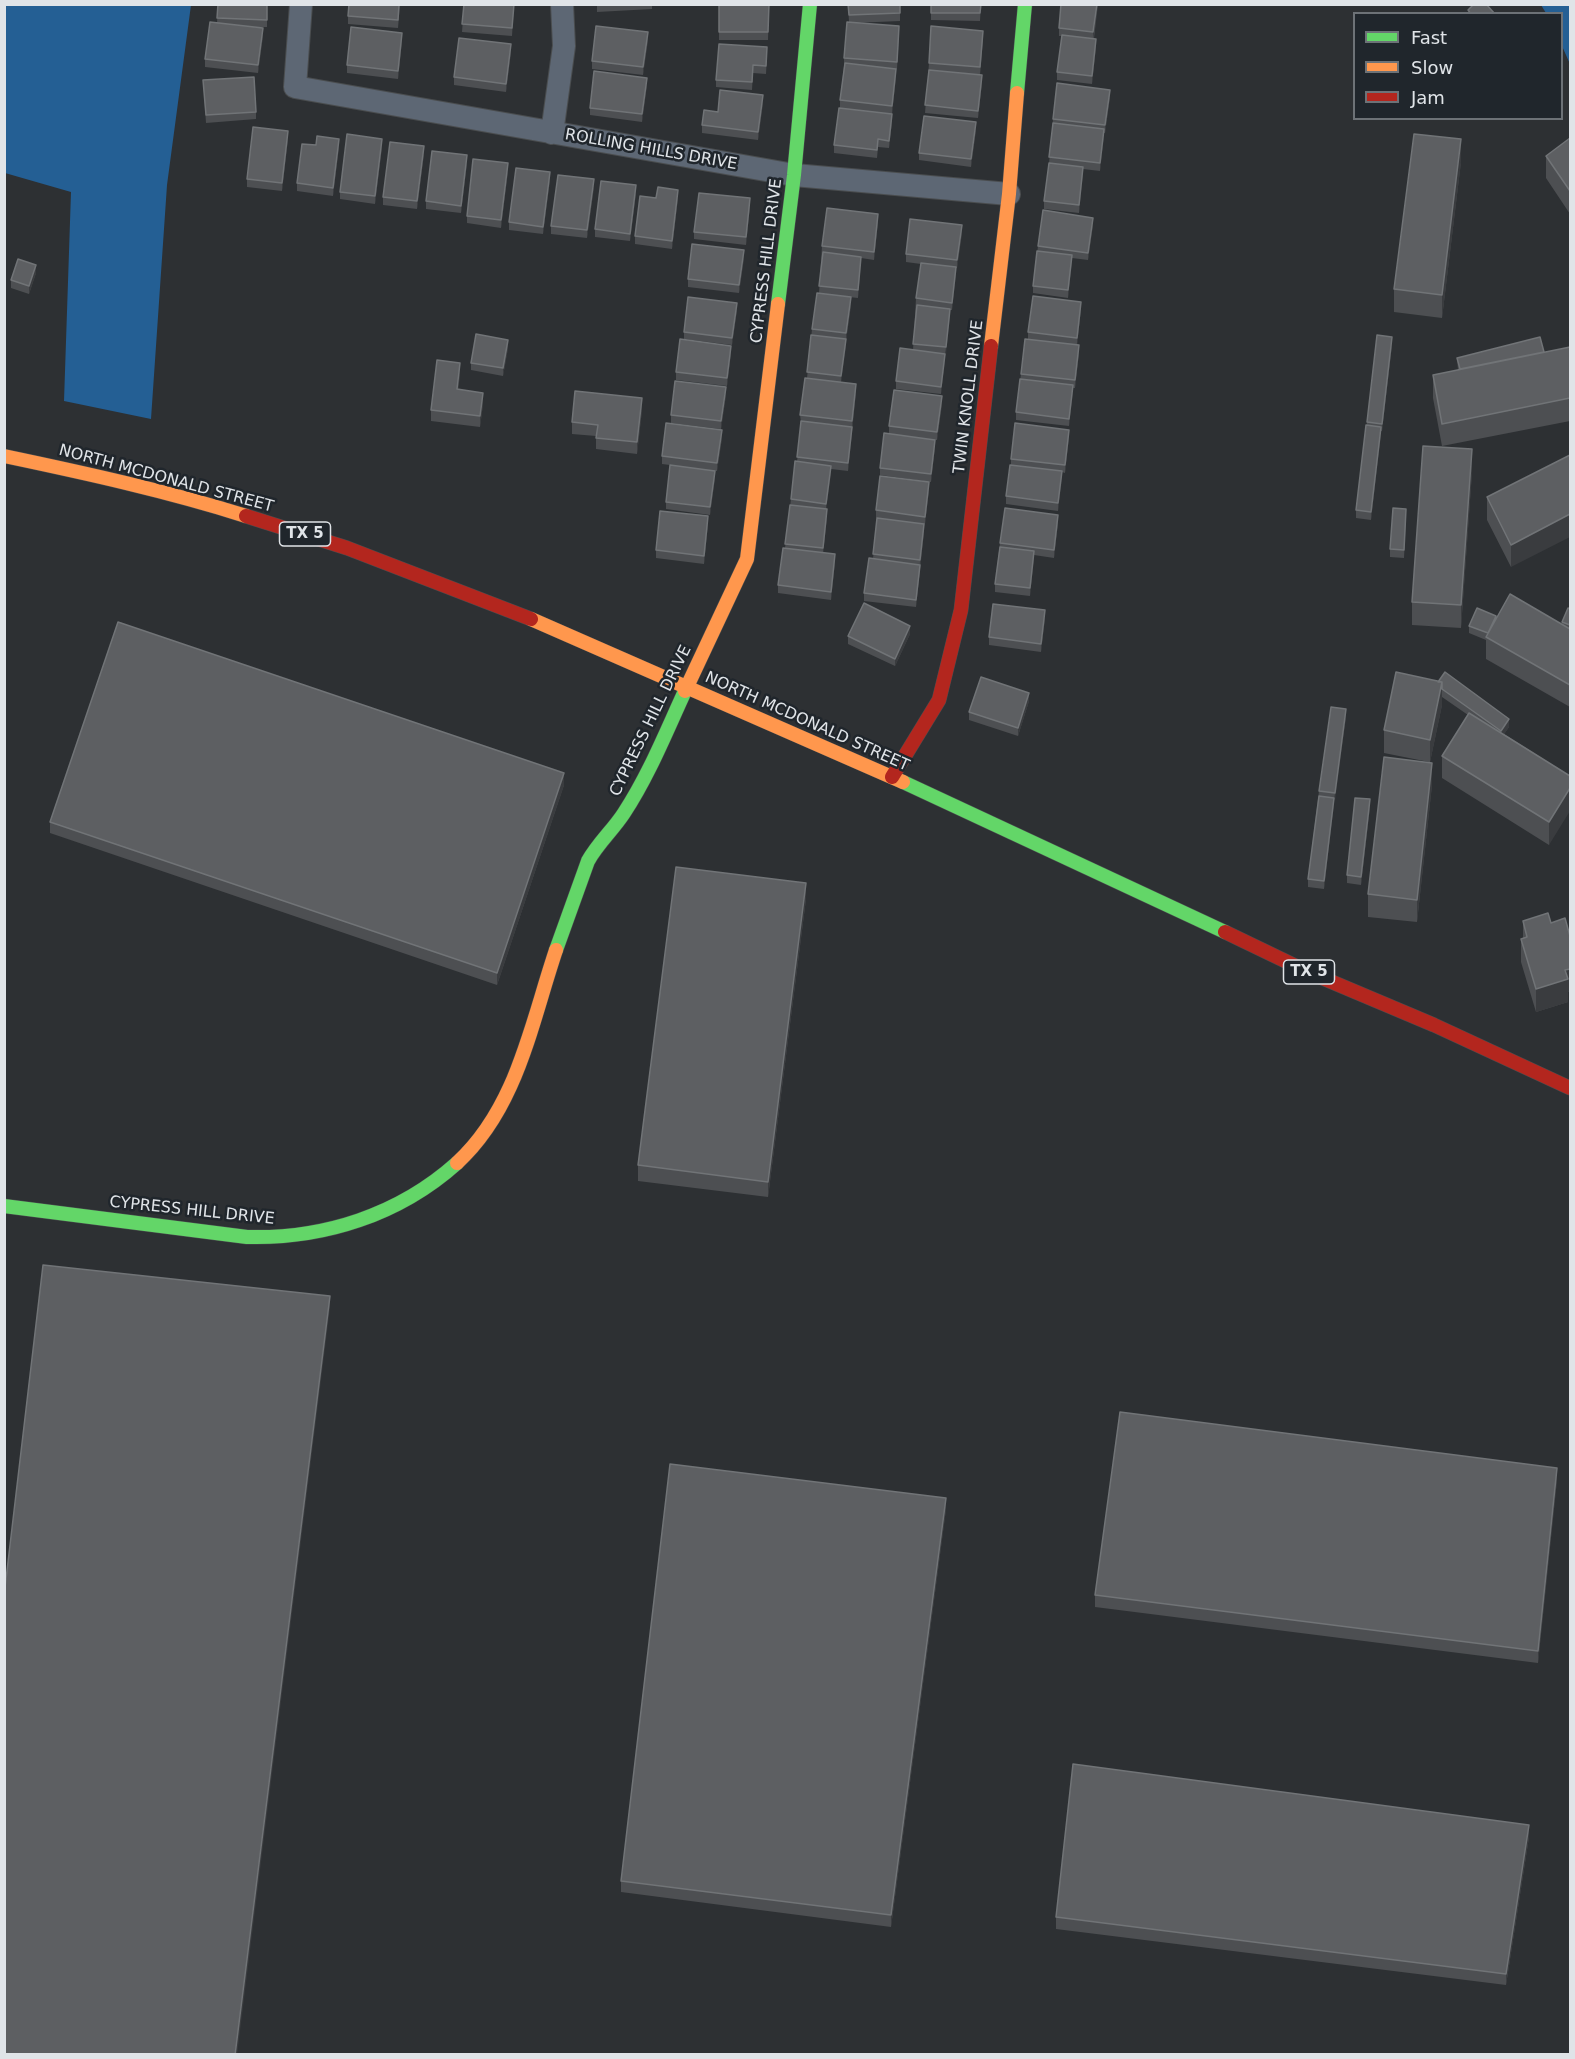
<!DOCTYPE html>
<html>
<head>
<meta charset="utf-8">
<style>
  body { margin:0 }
  #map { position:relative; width:1575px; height:2059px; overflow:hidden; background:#2d3033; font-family:"DejaVu Sans",sans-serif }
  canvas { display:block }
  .frame { position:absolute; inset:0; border:6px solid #e0e4e8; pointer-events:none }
  .legend { position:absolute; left:1353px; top:12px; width:210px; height:108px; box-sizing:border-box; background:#20262c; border:2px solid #6d7277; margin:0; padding:8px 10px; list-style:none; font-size:18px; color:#e0e4e8 }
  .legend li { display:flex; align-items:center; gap:12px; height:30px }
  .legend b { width:30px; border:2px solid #6d7277 }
</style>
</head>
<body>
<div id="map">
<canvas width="1575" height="2059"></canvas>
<div class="frame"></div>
<ul class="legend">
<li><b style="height:8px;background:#63d668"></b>Fast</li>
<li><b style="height:8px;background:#ff974d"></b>Slow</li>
<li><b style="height:8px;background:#b3261e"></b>Jam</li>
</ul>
</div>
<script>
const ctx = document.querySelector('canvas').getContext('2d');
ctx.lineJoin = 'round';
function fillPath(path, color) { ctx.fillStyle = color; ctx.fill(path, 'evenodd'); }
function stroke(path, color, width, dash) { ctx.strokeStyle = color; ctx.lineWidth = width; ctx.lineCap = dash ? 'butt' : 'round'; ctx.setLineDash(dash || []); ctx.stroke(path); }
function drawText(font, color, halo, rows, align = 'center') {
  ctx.font = font + ' "DejaVu Sans",sans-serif'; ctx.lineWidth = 5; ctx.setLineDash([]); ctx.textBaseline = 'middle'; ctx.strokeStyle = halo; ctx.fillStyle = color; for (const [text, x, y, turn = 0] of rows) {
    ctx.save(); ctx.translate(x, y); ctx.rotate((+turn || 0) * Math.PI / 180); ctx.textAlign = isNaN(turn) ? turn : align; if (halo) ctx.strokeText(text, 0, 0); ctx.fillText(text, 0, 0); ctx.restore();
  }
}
fillPath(new Path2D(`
  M4,5h187l-24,180 -16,234 -87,-18 7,-209 -66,-19z
  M1541,5h29v59l-8,-18v-32l-16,-1z`), '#245f94');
const street = new Path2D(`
  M301,4l-6,83 499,88 215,19
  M552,133l12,-87 -2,-42`);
const fast = new Path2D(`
  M1017,93l8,-89
  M778,304l16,-129 16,-171
  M903,782l322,150
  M556,950l32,-89c10,-18 25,-31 36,-48 25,-38 42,-81 61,-122
  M4,1206l243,31c77,2 152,-22 210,-74`);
const slow = new Path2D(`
  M991,346l18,-152 8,-101
  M4,456c81,17 163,35 242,60
  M531,619l372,163
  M685,691l62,-132 31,-255
  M457,1163c60,-55 74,-139 99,-213`);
const jam = new Path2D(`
  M246,516l101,32 184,71
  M892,777l47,-77 22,-90 30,-264
  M1225,932l81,39 128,54 136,63`);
stroke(street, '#4a4d4f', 24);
stroke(fast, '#4a4d4f', 15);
stroke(slow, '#4a4d4f', 15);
stroke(jam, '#4a4d4f', 15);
stroke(street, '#5d6774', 22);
stroke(fast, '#63d668', 14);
stroke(slow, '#ff974d', 14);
stroke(jam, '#b3261e', 14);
fillPath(new Path2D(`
  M218,4h49v23h-15l11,9 -5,37 -53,-6v-8l12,-36z
  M400,4l-2,24 -50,-4v-8z
  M464,4h50l-2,32 -50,-4z
  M597,4h55v5l-55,3z
  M719,4h50l-1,36h-49z
  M848,4h52v17l-47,2 46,11 -2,35h-2l1,8 -4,37v8l-3,26 -11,-1 -1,11 -43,-5v-8l6,-37v-8l4,-34v-8l5,-36z
  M931,4h50l-1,17 -49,-1z
  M1098,4l-4,34 2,9 -4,37 -35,-4v-8l5,-36h-3v-8z
  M983,39l-3,36 2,8 -4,35 -53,-5 4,-50z
  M648,40l-5,35 -51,-6v-8z
  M402,41l-4,38 -51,-6v-8z
  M511,52l-5,40 -52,-7v-8z
  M767,55l-1,19 -13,-1 -1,17 -36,-3v-7z
  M203,80l53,32v7l-50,4z
  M647,85l-5,37 -52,-7v-7z
  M1110,97l-5,36h-1l-4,38 -17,-2 -4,44 -35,-4v-8l5,-38 4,-44z
  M763,103l-5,37 -56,-7v-8l16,-13z
  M976,130l-5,37 -52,-7v-7z
  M1570,138v76l-24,-36v-22z
  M288,139l-6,52 -35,-4v-8z
  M339,147l-6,49 -36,-5v-8z
  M382,147l-7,57 -35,-5v-7z
  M424,154l-7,55 -34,-4v-8z
  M1461,162l-19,156 -48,-6v-23z
  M467,163l-6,50 -35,-4v-8z
  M508,171l-7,57 -34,-5v-7z
  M550,180l-7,54 -34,-4v-8z
  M594,187l-7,51 -36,-4v-8z
  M636,193l-6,48 -35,-4v-8z
  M656,198h22l-6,51 -37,-5v-8z
  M750,206l-4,39 -52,-6v-7z
  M878,222l-4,38 -13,-2 -3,40 -9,-1 2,8 -5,36 -5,41 15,10 -8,79 -17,-2 -5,40 1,8 -4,36 12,9 -4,38 -53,-7v-8l7,-37 6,-49 6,-37 4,-40 -1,-7 7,-37 5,-49 7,-36 3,-47z
  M1093,225l-5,35 -16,-2 -4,40 -35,-5v-7l5,-40z
  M962,233l-5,35h-1l-4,42h-2l-9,84 -45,-5v-8l17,-31 3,-52 5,-34 -15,-2v-8z
  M744,258l-5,35 -51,-6v-8z
  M36,273l-7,21 -18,-6v-8z
  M1081,309l-4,36 2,8 -4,35h-2l-4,38 -53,-6v-8l5,-38 7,-35v-7z
  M737,310l-5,35 -48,-6v-7z
  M1392,345l-10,86h-1l-10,89 -15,-2v-8l11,-88z
  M1570,347v74l-128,25 -9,-48v-23l25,-5 -1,-12 87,-5z
  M508,348l-5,28 -32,-6v-7z
  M731,353l-4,33 -51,-6v-8z
  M460,374l-2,16 25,14 -3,23 -49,-6v-11z
  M726,395l-5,34 -50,-6v-8z
  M942,404l-5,36h-2v7l-4,35 -51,-7v-7l9,-34v-8z
  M642,410l-5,44 -41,-5v-13l-24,-2v-12z
  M1069,437l-4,36 -3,-1 -4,39 -52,-7v-8l5,-31v-6z
  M722,438l-5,33h-2v7l-5,37 -44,-6v-7l4,-37 -8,-1v-8z
  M1570,455l-59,112 -24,-47v-23z
  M1472,472l-11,156 -49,-3v-23z
  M929,490l-4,34h-1v8l-8,75 -52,-6v-8l9,-34 4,-41h-1v-8z
  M1406,517l-2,41 -14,-1v-8z
  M1058,523l-4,35 -20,-3 -4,41 -35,-4v-8l5,-41z
  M708,524l-4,40 -48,-6v-8z
  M1570,609v98l-84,-48v-19l-17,-7v-7l27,-8 66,6v-2z
  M1045,618l-4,34 -52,-7v-8z
  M910,634l-15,32 -47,-22v-8z
  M1438,682l71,45 -5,7 66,42 -21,69 -107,-67v-22l26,-41 -26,-18v8l-12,57 2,23 -15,137 -49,-5v-23l61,-132 -45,-9v-23z
  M1029,701l-11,35 -49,-16v-8z
  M1346,717l-12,84 -10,88 -16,-2v-8l11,-88z
  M564,785l-67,200 -447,-152v-11z
  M1370,807l-9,78 -14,-2v-8z
  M806,899l-38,298 -130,-16v-16z
  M1523,921l28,2 19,13v55l-2,1v10l-32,10 -15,-50v-23h2z
  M1557,1480l-19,183 -443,-56v-12z
  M946,1509l-55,418 -270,-35v-11z
  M1529,1837l-23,148 -450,-56v-12z`), '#4d4f52');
fillPath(new Path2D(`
  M1097,4h1l-5,36v-8z
  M263,28v8l-5,37v-8z
  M648,32v8l-5,35v-8z
  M402,33v8l-4,38v-8z
  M1096,39v8l-4,37v-8z
  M511,44v8l-5,40v-8z
  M896,69v8l-4,37v-8z
  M982,75v8l-4,35v-7z
  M647,78v7l-5,37v-8z
  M1110,90v7l-5,36v-8z
  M763,95v8l-5,37v-8z
  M892,114v8l-3,26v-7z
  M976,122v8l-5,37v-8z
  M1104,129v8l-4,34v-8z
  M288,131v8l-6,52v-8z
  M339,139v8l-6,49v-8z
  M382,139v8l-7,57v-8z
  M1461,139v23l-19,156v-23z
  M424,146v8l-7,55v-8z
  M467,155v8l-6,50v-7z
  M508,163v8l-7,57v-8z
  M1083,167v8l-4,38v-8z
  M550,172v8l-7,54v-7z
  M594,179v8l-7,51v-8z
  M636,185v8l-6,48v-7z
  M678,190v8l-6,51v-8z
  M750,198v8l-4,39v-8z
  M878,214v8l-4,38v-8z
  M1093,218v7l-5,35v-7z
  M962,225v8l-5,35v-8z
  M744,250v8l-5,35v-8z
  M1072,255v8l-4,35v-8z
  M861,257v7l-3,34v-8z
  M36,265v8l-7,21v-8z
  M956,267v8l-4,35v-7z
  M851,297v8l-5,36v-8z
  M1081,302v7l-4,37v-8z
  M737,303v7l-5,35v-7z
  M950,309v7l-4,39v-8z
  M1392,337v8l-10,86v-7z
  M846,339v8l-5,36v-7z
  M508,340v8l-5,28v-8z
  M1079,345v8l-4,35v-8z
  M731,346v7l-4,33v-8z
  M945,354v8l-4,32v-7z
  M460,363v11l-3,27v-12z
  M856,384v8l-4,37v-8z
  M1073,385v8l-4,33v-7z
  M726,387v8l-5,34v-8z
  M483,393v11l-3,23v-11z
  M942,396v8l-5,36v-8z
  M642,398v12l-5,44v-12z
  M852,427v8l-4,36v-8z
  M1381,427v8l-10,85v-8z
  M722,430v8l-5,33v-8z
  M1069,430v7l-4,36v-8z
  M935,440v7l-4,35v-8z
  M1472,449v23l-11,156v-23z
  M831,466v8l-5,37v-7z
  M715,471v7l-5,37v-8z
  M1062,471v8l-4,32v-8z
  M929,482v8l-4,34v-7z
  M827,509v8l-4,39v-8z
  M1570,514v23l-59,30v-22z
  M1058,515v8l-4,35v-8z
  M708,516v8l-4,40v-8z
  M924,524v8l-8,75v-7z
  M1034,551v8l-4,37v-8z
  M835,554v8l-4,38v-8z
  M1045,610v8l-4,34v-8z
  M910,626v8l-15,32v-7z
  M1442,682v23l-12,57v-22z
  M1029,693v8l-11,35v-8z
  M1346,709v8l-11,84v-8z
  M1509,719v8l-8,12v-8z
  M1432,763v22l-15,137v-22z
  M564,773v12l-67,200v-12z
  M1570,788v23l-21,34v-23z
  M1334,798v7l-10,84v-8z
  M1370,799v8l-9,78v-8z
  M806,883v16l-38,298v-15z
  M1570,969v22l-2,1v10l-32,10v-23l29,-19z
  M330,1296v12l-93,747h-2z
  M1557,1468v12l-19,183v-12z
  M946,1498v11l-55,418v-12z
  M1529,1825v12l-23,148v-11z`), '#3a3c3f');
const building = new Path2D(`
  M218,4h49v16l-50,-2z
  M349,4h50l-1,16 -50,-4z
  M464,4h50l-2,24 -50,-4z
  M719,4h50l-1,28h-49z
  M848,4h52v9l-51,2z
  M931,4h50l-1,9h-49z
  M1061,4h36l-4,28 -34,-4z
  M1474,4h12l9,10h-24l-3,-4z
  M210,22l53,6 -5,37 -53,-6z
  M847,22l52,4 -2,36 -53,-4z
  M596,26l52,6 -5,35 -51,-6z
  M931,26l52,5 -3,36 -51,-4z
  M351,27l51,6 -4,38 -51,-6z
  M1062,35l34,4 -4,37 -35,-4z
  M459,38l52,6 -5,40 -52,-7z
  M719,44l48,3 -1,19 -13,-1 -1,17 -36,-2z
  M845,63l51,6 -4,37 -52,-6z
  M929,70l53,5 -4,36 -53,-6z
  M594,71l53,7 -5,36 -52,-6z
  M254,77l2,35 -50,3 -3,-35z
  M1057,83l53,7 -5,35 -52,-6z
  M720,90l43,5 -5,37 -56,-7 2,-15 14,2z
  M839,108l53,6 -3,27 -11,-2 -1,11 -43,-5z
  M924,116l52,6 -5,37 -52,-6z
  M1053,123l51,6 -4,34 -51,-6z
  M253,127l35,4 -6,52 -35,-4z
  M347,134l35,5 -7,57 -35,-4z
  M1414,134l47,5 -19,156 -48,-6z
  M317,136l22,3 -6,49 -36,-5 5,-39 14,1z
  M1570,138v53l-24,-35z
  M390,142l34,4 -7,55 -34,-4z
  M432,151l35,4 -6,51 -35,-5z
  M473,159l35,4 -7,57 -34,-4z
  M1049,163l34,4 -4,38 -35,-4z
  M516,168l34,4 -7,55 -34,-5z
  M558,175l36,4 -7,51 -36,-4z
  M601,181l35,4 -6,49 -35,-5z
  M658,187l20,3 -6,51 -37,-5 5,-40 16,2z
  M699,193l51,5 -4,39 -52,-5z
  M827,208l51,6 -4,38 -52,-6z
  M1043,210l50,8 -5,35 -50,-7z
  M910,219l52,6 -5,35 -51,-6z
  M692,244l52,6 -5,35 -51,-6z
  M1037,251l35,4 -4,35 -35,-4z
  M823,252l38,5 -3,33 -39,-4z
  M18,259l18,6 -7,21 -18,-6z
  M921,263l35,4 -4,36 -36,-5z
  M817,293l34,4 -5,36 -34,-4z
  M1033,296l48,6 -4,36 -49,-6z
  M688,297l49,6 -5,35 -48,-6z
  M917,305l33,4 -4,38 -33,-3z
  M476,334l32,6 -5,28 -32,-5z
  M811,335l35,4 -5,37 -34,-4z
  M1377,335l15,2 -10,87 -15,-2z
  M1540,337l4,15 -84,17 -3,-11z
  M680,339l51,7 -4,32 -51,-6z
  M1025,339l54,6 -4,35 -54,-6z
  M1570,347v51l-128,26 -9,-49z
  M900,348l45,6 -4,33 -45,-6z
  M437,360l23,3 -3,26 26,4 -3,23 -49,-6z
  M805,378l51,6 -4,37 -52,-6z
  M1020,379l53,6 -4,34 -53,-7z
  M675,381l51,6 -5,34 -50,-6z
  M894,390l48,6 -5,36 -48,-6z
  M575,391l67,7 -5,44 -41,-4 2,-13 -26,-3z
  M801,421l51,6 -4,36 -51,-6z
  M666,423l56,7 -5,33 -55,-7z
  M1015,423l54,7 -4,35 -54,-6z
  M1366,425l15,2 -10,85 -15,-2z
  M884,433l51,7 -4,34 -51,-6z
  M1423,446l49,3 -11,156 -49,-3z
  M1570,455v59l-59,31 -24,-48z
  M795,461l36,5 -5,38 -35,-5z
  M670,465l45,6 -5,36 -44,-5z
  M1010,465l52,6 -4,32 -52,-7z
  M880,476l49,6 -4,35 -49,-7z
  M790,505l37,4 -4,39 -38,-4z
  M1005,508l53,7 -4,35 -54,-7z
  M1393,508l13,1 -2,41 -14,-1z
  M660,511l48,5 -4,40 -48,-6z
  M877,518l47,6 -4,36 -47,-6z
  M1000,547l34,4 -4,37 -35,-4z
  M783,548l52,6 -4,38 -53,-7z
  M869,558l51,7 -4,35 -52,-7z
  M1510,594l60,35v56l-84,-48z
  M864,603l46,23 -15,33 -47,-23z
  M993,604l52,6 -4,34 -52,-7z
  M1477,608l19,8 -8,17 -19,-7z
  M1568,608l2,1v16l-8,-3z
  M118,622l446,151 -67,200 -447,-151z
  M1396,672l46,10 -12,58 -46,-10z
  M1445,672l64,47 -8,12 -59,-42v-7h-4z
  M981,677l48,16 -11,35 -49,-16z
  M1331,707l15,2 -11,84 -16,-2z
  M1469,713l101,63v12l-21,34 -107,-66z
  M1384,757l48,6 -15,137 -49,-6z
  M1319,796l15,2 -10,83 -16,-2z
  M1355,798l15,1 -9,78 -14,-2z
  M676,867l130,16 -38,299 -130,-17z
  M1548,913l3,10 14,-5 5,18v33l-5,1 3,9 -32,10 -15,-50 6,-2 -4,-16z
  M43,1265l287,31 -95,759h-231v-459z
  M1120,1412l437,56 -19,183 -443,-56z
  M670,1464l276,34 -55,417 -270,-34z
  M1073,1764l456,61 -23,149 -450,-57z`);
fillPath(building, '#5d5f62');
stroke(building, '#717477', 1.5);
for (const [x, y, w] of [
  [305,534,51],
  [1309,972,51]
]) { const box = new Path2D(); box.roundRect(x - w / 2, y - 12, w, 24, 4.5); ctx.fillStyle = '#20262c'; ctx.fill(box); stroke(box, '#e0e4e8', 1.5); }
drawText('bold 15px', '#e0e4e8', null, [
  ["TX 5",305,534],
  ["TX 5",1309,972]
]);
drawText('16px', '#e0e4e8', '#20262c', [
  ["ROLLING HILLS DRIVE",651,150,10],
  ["CYPRESS HILL DRIVE",767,261,-83],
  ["TWIN KNOLL DRIVE",969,397,-83],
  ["NORTH MCDONALD STREET",166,479,15],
  ["CYPRESS HILL DRIVE",651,721,-64],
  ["NORTH MCDONALD STREET",807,722,24],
  ["CYPRESS HILL DRIVE",192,1211,6]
]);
</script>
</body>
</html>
